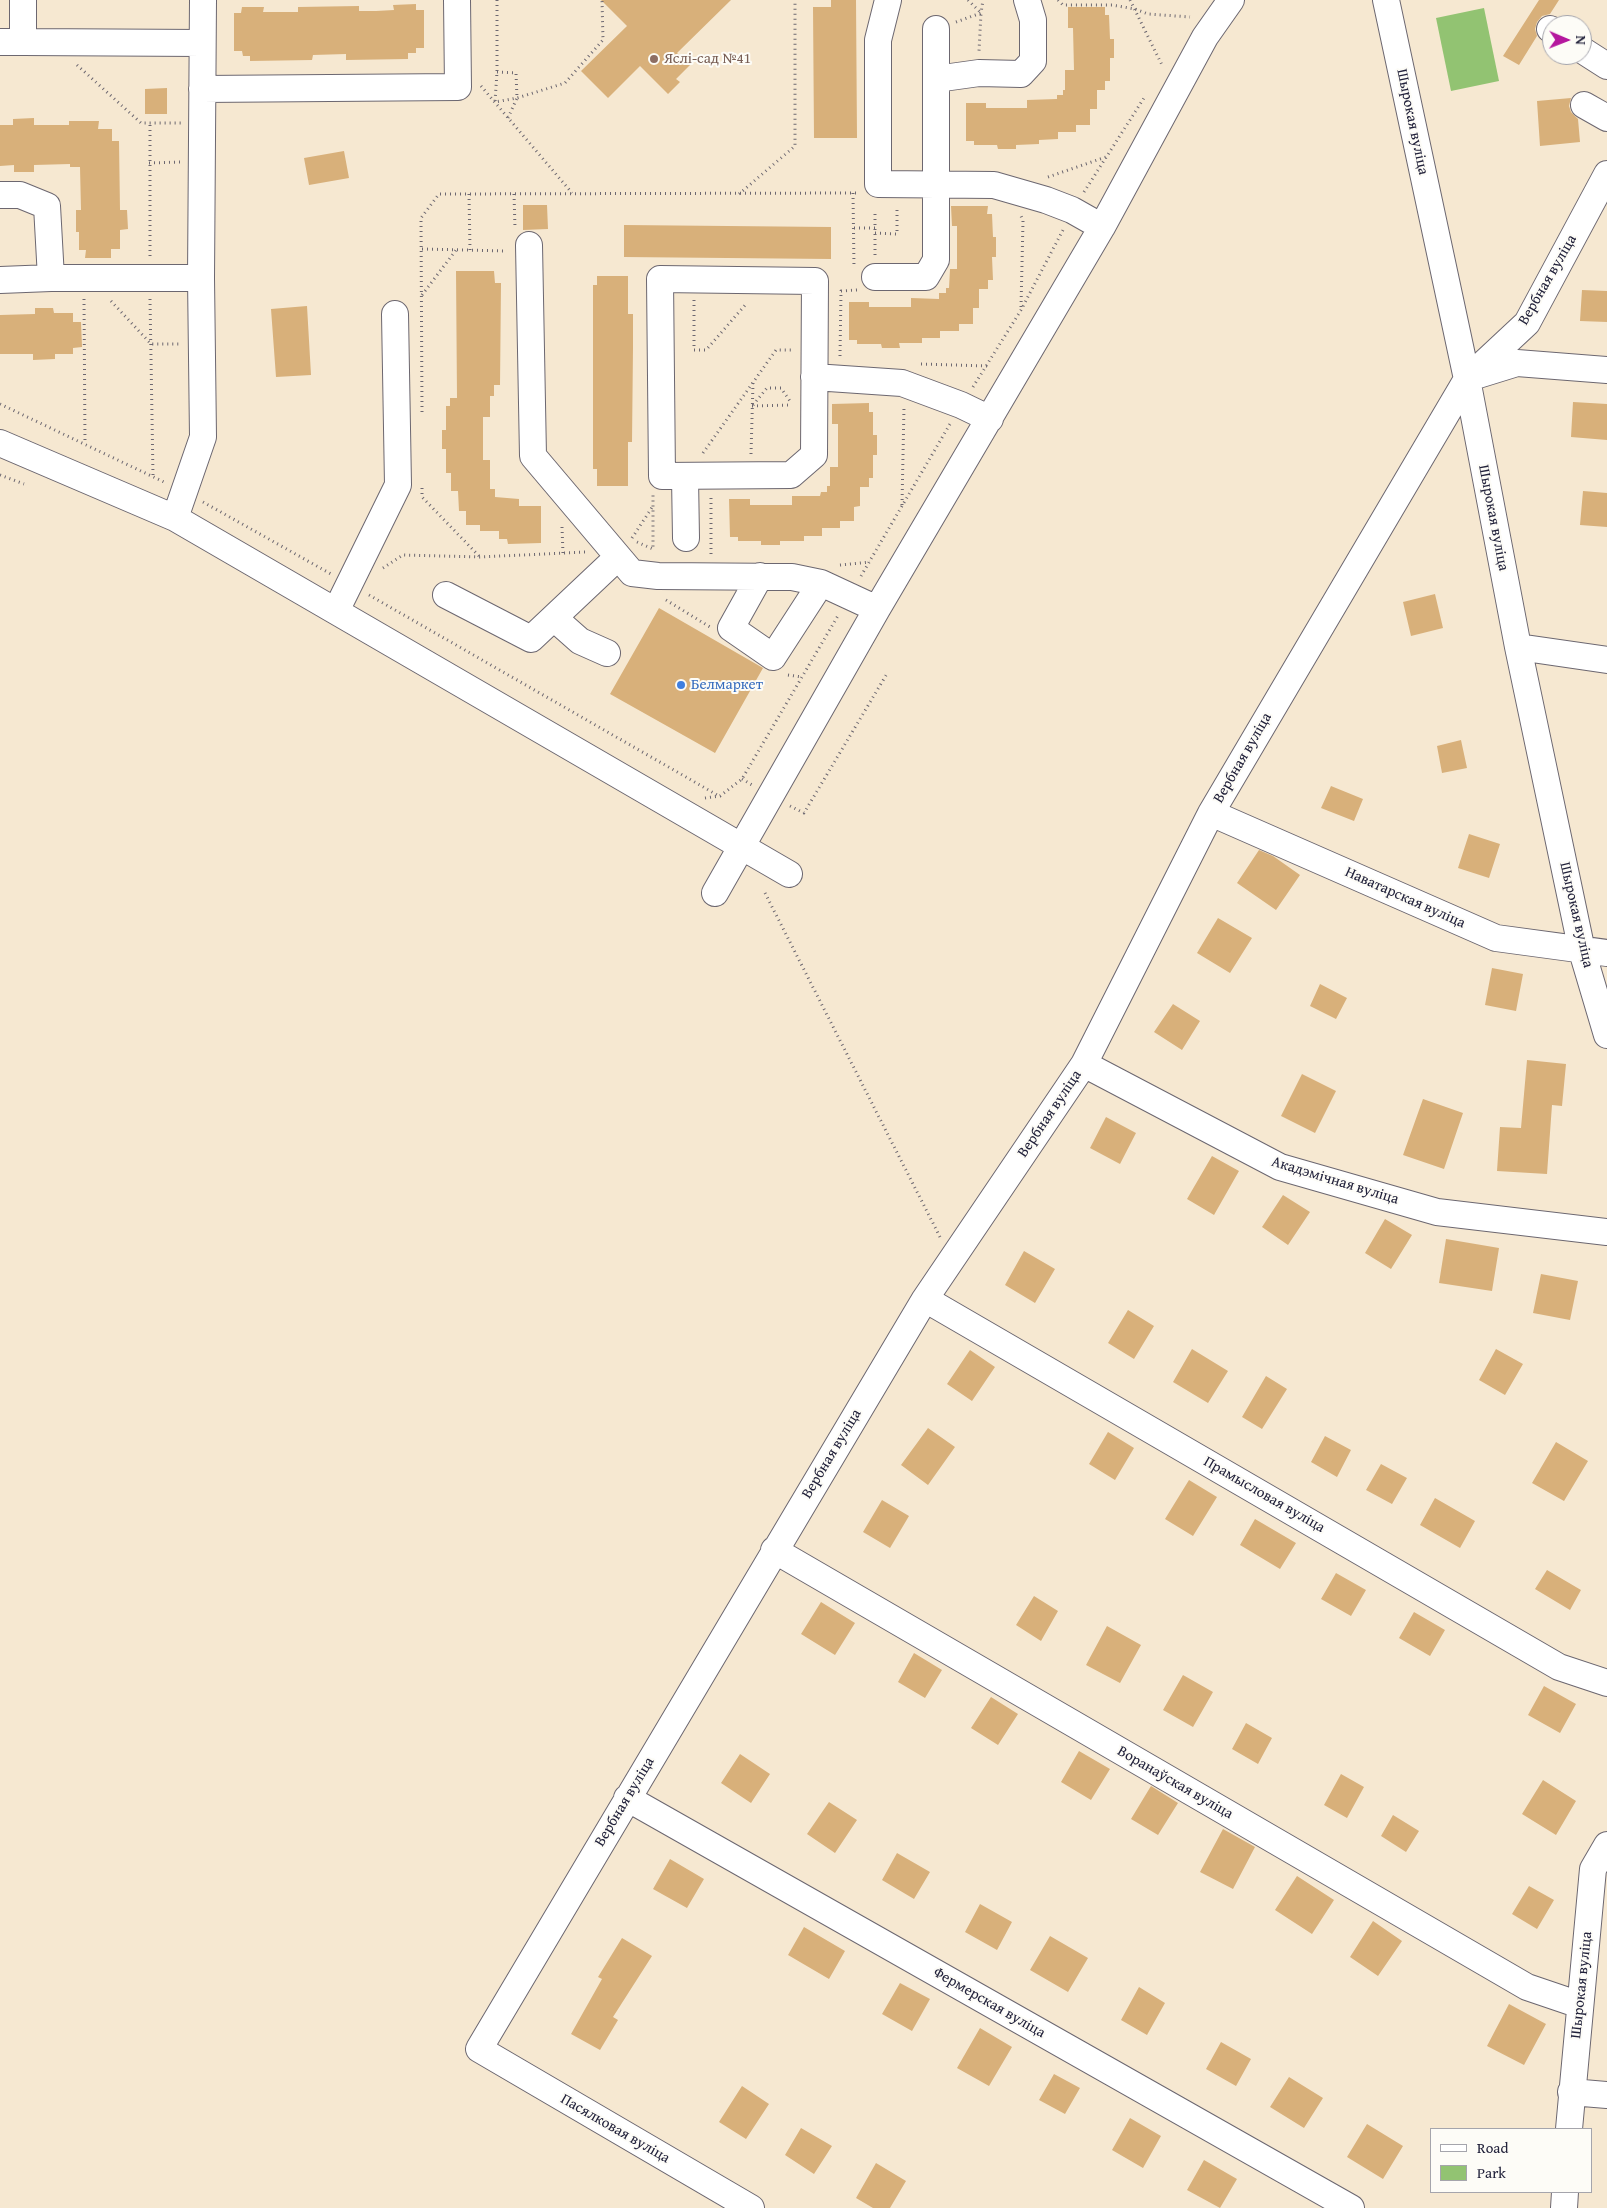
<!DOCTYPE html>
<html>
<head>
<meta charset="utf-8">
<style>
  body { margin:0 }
  #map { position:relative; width:1607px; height:2208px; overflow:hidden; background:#f6e8d1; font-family:"Gentium Book Plus",serif }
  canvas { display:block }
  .legend { position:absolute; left:1430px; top:2128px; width:162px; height:65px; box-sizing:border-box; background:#fdfcf7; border:1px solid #a5a5ac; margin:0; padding:6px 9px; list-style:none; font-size:15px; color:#22223b }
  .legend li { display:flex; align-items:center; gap:10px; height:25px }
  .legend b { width:25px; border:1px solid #a5a5ac }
  .north { position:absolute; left:1542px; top:15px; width:50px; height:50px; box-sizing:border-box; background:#fdfcf7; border:1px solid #a5a5ac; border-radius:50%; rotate:91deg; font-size:14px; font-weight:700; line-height:20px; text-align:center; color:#22223b }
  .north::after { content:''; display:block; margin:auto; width:18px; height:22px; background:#b5179e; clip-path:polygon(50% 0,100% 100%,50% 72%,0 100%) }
</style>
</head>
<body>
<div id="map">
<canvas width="1607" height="2208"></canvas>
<ul class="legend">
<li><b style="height:6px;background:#fff"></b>Road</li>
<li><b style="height:14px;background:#92c372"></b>Park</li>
</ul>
<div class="north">N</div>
</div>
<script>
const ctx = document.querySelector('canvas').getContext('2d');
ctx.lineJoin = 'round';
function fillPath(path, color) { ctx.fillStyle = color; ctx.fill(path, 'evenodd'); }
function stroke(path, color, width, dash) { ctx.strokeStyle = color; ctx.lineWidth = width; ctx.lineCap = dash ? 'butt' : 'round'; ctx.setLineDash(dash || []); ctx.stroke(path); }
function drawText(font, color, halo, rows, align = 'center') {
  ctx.font = font + ' "Gentium Book Plus",serif'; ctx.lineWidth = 4; ctx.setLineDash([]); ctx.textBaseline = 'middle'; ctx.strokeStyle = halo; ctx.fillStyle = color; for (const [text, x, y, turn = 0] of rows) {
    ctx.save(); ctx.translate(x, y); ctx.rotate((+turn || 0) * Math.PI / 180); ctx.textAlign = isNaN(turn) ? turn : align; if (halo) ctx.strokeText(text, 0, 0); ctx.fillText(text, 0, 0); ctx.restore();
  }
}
fillPath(new Path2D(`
  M1484,8l15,73 -48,10 -15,-73z`), '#92c372');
fillPath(new Path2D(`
  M601,0h130l-54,53 13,12 -14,14 4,3 -12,12 -28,-28 -32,32 -27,-27 46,-45z
  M831,0h25l1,138h-43l-1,-131h18z
  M1539,0h20l-9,14 -8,2 -5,6 -2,7 2,7 -18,29 -16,-9z
  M416,4v6h8v38h-8v5h-8v6l-62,1v-6l-33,1 -1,5 -62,1v-5h-7l-1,-5h-8v-38h7l1,-6h22l-1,5h35v-5l61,-1v5h17l18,-1 -1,-5z
  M1068,7h37v8h4l1,24h4v19h-4v23h-5v9h-8v19h-7v16h-14v7h-18v7l-19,1v4l-23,1v4h-18l-1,-4h-23v-4h-8v-38h20v5h41v-8l30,-1v-4h6v-5h2v-20h9l-1,-42h-5z
  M167,88v26h-22v-25z
  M1571,98l-2,8 2,6 7,7 2,23 -40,4 -3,-45z
  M34,118v7h35v-4h30l-1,8h14v12h7l1,69h7l1,19 -8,1v19h-9v9h-26l1,-8h-7v-18h-3v-22h5l-1,-43h-10v-3l-36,1v7h-20v-7l-14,1v-41h13v-6z
  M344,151l5,27 -40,7 -5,-27z
  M523,205h24l1,24 -25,1z
  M951,206h37l-1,8h5l1,23h3v20h-4l1,23h-5v9h-9v19h-6v16h-14v7h-19v7h-18v5h-23l1,5h-18l-1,-4h-24v-4h-8v-38h20v5h42v-9l28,1v-6h7v-5h3l1,-19h7v-43h-5z
  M624,225l207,2v32l-207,-2z
  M456,271h38l1,12h6l-1,102h-6v11h-4v21h-7v43h7v29h5v8l24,2v7h22v37l-33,1 -1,-5h-8v-8h-19v-6h-14v-14h-7l-1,-20h-7v-18h-5v-24h-4v-19h4v-24h4v-8h7z
  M597,276h31v38h5v34l-1,94h-4v44h-31v-17h-4v-184h4z
  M1582,290l25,1v31l-27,-1z
  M307,306l4,69 -35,2 -5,-68z
  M35,308h18l1,5h19v9h8l1,25 -9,1v6h-18v5l-22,1v-6h-33v-39l35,-1z
  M1573,402l34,2v36l-36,-3z
  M869,403v9h4v23h4v20h-4v23h-4v9h-9v19l-6,1v14h-14v7h-18v8h-18v5h-24v4h-19v-4h-23v-4h-8l-1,-38h21v6h42v-9h28l1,-4h6v-6h3v-19h8v-43h-6v-20z
  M1583,491l24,2v34l-27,-2z
  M1435,594l8,34 -32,8 -8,-34z
  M659,608l104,60 -48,85 -105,-59z
  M1461,740l6,28 -25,5 -5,-27z
  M1331,786l32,13 -9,22 -33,-13z
  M1469,834l31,10 -11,34 -31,-10z
  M1259,850l14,6 27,19 -24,35 -39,-27z
  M1218,918l34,20 -22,35 -33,-20z
  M1492,968l31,6 -7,37 -31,-6z
  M1320,984l27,14 -11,21 -26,-13z
  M1173,1004l27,17 -18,29 -28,-18z
  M1527,1060l39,4 -4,42 -10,-1 -5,69 -50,-3 3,-44 21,1z
  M1302,1074l34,17 -21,42 -34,-17z
  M1423,1099l40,14 -19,56 -41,-14z
  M1106,1117l30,16 -16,31 -30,-16z
  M1212,1156l27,15 -25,44 -27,-16z
  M1283,1195l27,17 -22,33 -26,-18z
  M1385,1219l27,16 -21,34 -26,-16z
  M1446,1239l53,9 -7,43 -53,-8z
  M1024,1251l31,18 -20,34 -30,-18z
  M1541,1274l37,7 -8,39 -37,-7z
  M1128,1310l26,16 -20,33 -26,-16z
  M1192,1349l36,22 -20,32 -35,-21z
  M1496,1349l27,15 -18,31 -26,-15z
  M970,1350l25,17 -23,34 -25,-17z
  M1266,1376l21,13 -25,40 -20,-12z
  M928,1428l27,19 -27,38 -27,-20z
  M1108,1432l26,16 -19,32 -26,-16z
  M1325,1436l26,14 -14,27 -26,-15z
  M1556,1442l32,19 -24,40 -32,-18z
  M1381,1464l26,14 -15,26 -26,-14z
  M1189,1480l28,17 -24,39 -28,-17z
  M1435,1498l40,23 -15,27 -40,-23z
  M882,1500l27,16 -19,32 -27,-16z
  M1255,1519l41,24 -16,26 -40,-24z
  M1547,1570l34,20 -11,20 -35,-21z
  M1336,1573l30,17 -15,26 -30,-17z
  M1034,1596l24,15 -17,30 -25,-16z
  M821,1602l34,21 -20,32 -34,-21z
  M1414,1612l31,18 -15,26 -31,-18z
  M1107,1626l34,19 -21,38 -34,-18z
  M914,1653l28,17 -17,28 -27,-16z
  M1183,1675l30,17 -20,35 -30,-17z
  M1544,1686l32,18 -16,29 -32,-18z
  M991,1697l27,17 -20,31 -27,-17z
  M1246,1723l26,15 -14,26 -26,-15z
  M1079,1751l31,18 -19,31 -30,-18z
  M740,1754l30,20 -19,29 -30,-20z
  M1341,1774l23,13 -17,31 -23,-13z
  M1543,1780l33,21 -20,34 -34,-21z
  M1151,1786l27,17 -20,32 -27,-16z
  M829,1802l28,18 -22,33 -28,-19z
  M1393,1815l26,16 -13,21 -25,-16z
  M1223,1829l32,18 -22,42 -33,-17z
  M897,1853l33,19 -16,27 -32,-19z
  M670,1859l34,20 -17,29 -34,-19z
  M1297,1876l37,24 -22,34 -37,-24z
  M1529,1886l25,14 -17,29 -25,-15z
  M980,1904l32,18 -15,28 -32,-18z
  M1373,1921l29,20 -24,35 -28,-19z
  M804,1927l41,24 -16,28 -41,-24z
  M1050,1936l38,22 -20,34 -38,-22z
  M622,1938l30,18 -39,61 5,3 -18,30 -29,-16 31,-55 -4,-2z
  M900,1983l30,16 -18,32 -30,-17z
  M1139,1987l26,16 -18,32 -26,-15z
  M1509,2004l37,20 -22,41 -37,-19z
  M980,2028l32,19 -23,39 -32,-18z
  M1221,2042l30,17 -15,27 -30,-17z
  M1054,2074l26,14 -15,26 -26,-14z
  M1289,2077l34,21 -19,30 -34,-21z
  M742,2086l27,18 -23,35 -27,-17z
  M1130,2118l31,18 -18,32 -31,-18z
  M1367,2124l36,22 -20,33 -36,-22z
  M801,2128l31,18 -18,28 -29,-19z
  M1204,2160l33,19 -17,29 -33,-18z
  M876,2163l30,18 -16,27h-17l-17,-10z`), '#d8b07a');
const minor = new Path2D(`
  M23,0v42l179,1
  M888,0l-10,40v144l116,1 52,15 26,10 30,17
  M1386,0l81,379 51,268 64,304 25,84
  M1550,29l2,1
  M0,42h23
  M1582,50l25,16
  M936,79l43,-6 42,1 12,-13v-41l-6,-20
  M202,89l256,-2 -1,-87
  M1584,105l23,13
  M0,195h20l27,11 4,72h150
  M529,245l4,211 99,117 26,3 134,1 29,6 56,26
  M875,277h51l10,-17v-231
  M660,279l155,2 -1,174 -23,20 -129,1z
  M0,280l51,-2
  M1475,376l42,-13 90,7
  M814,377l88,6 59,22 29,14
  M0,443l175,75 614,356
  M685,477l1,61
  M175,518l28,-81 -2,-159 2,-278
  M760,576l-29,52 42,29 48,-74
  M446,595l85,44 87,-82
  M336,611l62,-126 -3,-171
  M554,618l26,23 27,12
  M1518,647l89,13
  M1211,813l285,125 111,15
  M715,893l162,-284 225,-382 103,-190 26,-37
  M1084,1064l196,103 157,45 170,20
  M925,1299l634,368 48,16
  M774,1550l753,437 53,18
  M627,1798l724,410
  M1571,2092l36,3
  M1569,2129l24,-260 14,-24
  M751,2208l-272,-159 446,-750 159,-235 127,-251 256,-434 60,-56 80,-149
  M1564,2208l1,-16`);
stroke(minor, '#6c6770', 28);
stroke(new Path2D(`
  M497,0v72l-2,30 22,-4 48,-15 38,-43 -1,-40
  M968,0l13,13 -2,38
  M1058,0l5,5h49l23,4 13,5 42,3
  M1130,0l33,67
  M956,22l25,-9 2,-13
  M77,65l64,58h40
  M497,72l19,1 1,25 -9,20
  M481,86l91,107
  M149,163l32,-1
  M1048,177l58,-20
  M1084,192l60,-94
  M853,193l1,75
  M469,194l1,56
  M514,194l1,34
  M739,194l56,-48v-146
  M854,228h21
  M875,233l22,1v-28
  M422,249l84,2
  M875,255v-44
  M150,256v-133
  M422,295l34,-45
  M84,299l1,144
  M150,299l3,177
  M694,300v50h12l41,-47
  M111,301l40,43h28
  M1021,307l2,-86 -2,-5
  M840,356l1,-65 16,-1
  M921,364l66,2
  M973,387l48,-77 42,-80
  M0,404l164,78
  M753,405l14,-17h14l9,13
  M752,406l40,-1
  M422,412l-1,-194 18,-24 420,-1
  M703,453l73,-103h18
  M751,454l2,-71
  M0,475l24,9
  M422,488v9l58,60
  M711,498v56
  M203,502l128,72
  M902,505l2,-98
  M562,527l1,27
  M632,538l21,-32
  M637,542l16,7v-54
  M840,565l30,-3
  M383,568l20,-13 77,2 106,-5
  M861,576l89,-152
  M369,595l350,201
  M666,600l44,27
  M788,675l14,2
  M742,779l10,6
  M705,798l15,-2 22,-17 97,-165
  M790,806l14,7 84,-141
  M765,893l175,344`), '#6c6770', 3, [1, 4]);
stroke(minor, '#fff', 26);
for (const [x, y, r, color] of [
  [654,59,5,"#8d6e63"],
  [681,685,5,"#3f7fe0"]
]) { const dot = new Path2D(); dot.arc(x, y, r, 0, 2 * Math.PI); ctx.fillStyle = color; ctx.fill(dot); stroke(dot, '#fdfcf7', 2); }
drawText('15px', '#785e54', '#fdfcf7', [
  ["Яслі-сад №41",664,59]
], 'left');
drawText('15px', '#22223b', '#fdfcf7', [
  ["Шырокая вуліца",1412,122,78],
  ["Вербная вуліца",1548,280,-60],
  ["Шырокая вуліца",1493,518,79],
  ["Вербная вуліца",1243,758,-60],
  ["Наватарская вуліца",1405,898,24],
  ["Шырокая вуліца",1576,915,77],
  ["Вербная вуліца",1050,1114,-56],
  ["Акадэмічная вуліца",1335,1181,17],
  ["Вербная вуліца",832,1454,-59],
  ["Прамысловая вуліца",1264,1495,30],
  ["Воранаўская вуліца",1175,1783,30],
  ["Вербная вуліца",625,1802,-59],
  ["Шырокая вуліца",1582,1985,-84],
  ["Фермерская вуліца",989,2003,30],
  ["Пасялковая вуліца",615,2129,30]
]);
drawText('15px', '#366cbe', '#fdfcf7', [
  ["Белмаркет",691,685]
], 'left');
</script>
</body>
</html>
